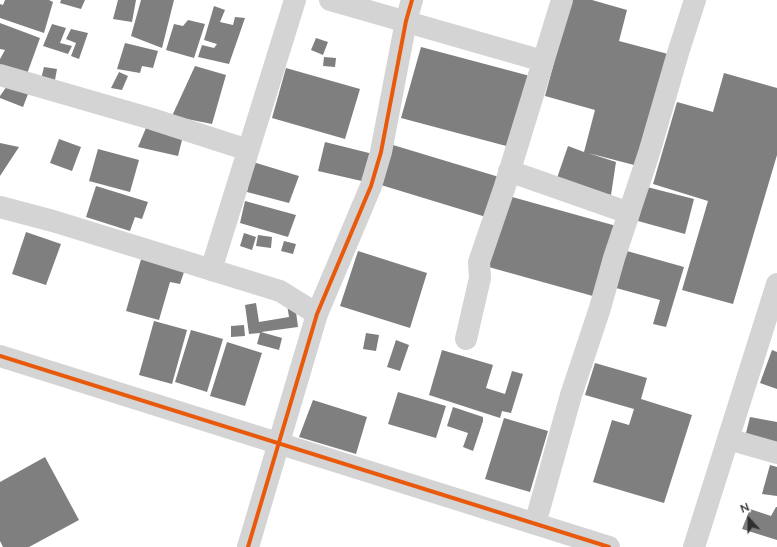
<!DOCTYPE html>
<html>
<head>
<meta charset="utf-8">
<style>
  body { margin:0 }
  #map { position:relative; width:777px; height:547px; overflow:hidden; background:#fff; font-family:Lato,sans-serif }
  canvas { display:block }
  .north { position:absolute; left:729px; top:499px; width:40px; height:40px; -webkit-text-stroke:3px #fff; paint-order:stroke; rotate:339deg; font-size:11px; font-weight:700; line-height:16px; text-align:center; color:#2f2f2f }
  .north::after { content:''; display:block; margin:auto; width:14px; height:18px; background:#2f2f2f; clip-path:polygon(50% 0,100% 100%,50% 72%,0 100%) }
</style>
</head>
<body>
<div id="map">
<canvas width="777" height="547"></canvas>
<div class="north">N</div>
</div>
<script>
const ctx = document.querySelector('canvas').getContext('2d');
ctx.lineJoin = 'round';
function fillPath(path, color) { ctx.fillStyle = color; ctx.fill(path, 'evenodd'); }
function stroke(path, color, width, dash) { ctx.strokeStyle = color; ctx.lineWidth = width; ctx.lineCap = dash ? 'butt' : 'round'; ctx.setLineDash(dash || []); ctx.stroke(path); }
fillPath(new Path2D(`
  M5,0h44l4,2 -9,31 -44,-15v-14l3,1z
  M61,0h24l-4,9 -21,-6z
  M118,0h18l-4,22 -19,-3z
  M141,0h33l-12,48 -31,-12z
  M571,0h21l35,10 -8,31 49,13 -30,112 -50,-13 28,9 -5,33 -55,-14 12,-35 16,6 11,-42 -50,-14z
  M214,6l11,4 -5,12 13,3 2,-8 10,1 -16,46 -31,-7 4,-12 12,3 3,-4 -13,-4z
  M188,20l17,4 -11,34 -28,-8 8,-26 9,2z
  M0,23l40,15 -13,36 -27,-8v-7l5,-9 -5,-1z
  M52,24l14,4 -6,15 12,3 -4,8 -25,-8z
  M71,29l17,4 -9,26 -8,-3 5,-13 -10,-4z
  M316,38l12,4 -5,13 -12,-5z
  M125,43l33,8 -5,17 -11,-2 -2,7 -23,-4z
  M421,47l109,29 -20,71 -109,-29z
  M324,57l12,1 -1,9 -12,-1z
  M195,66l31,9 -14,49 -40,-8z
  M44,67l13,2 -2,11 -14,-1z
  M286,68l74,21 -15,50 -73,-21z
  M119,72l9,4 -6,14 -11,-2z
  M724,73l53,15v67l-44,149 -51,-14 26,-89 -55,-17 24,-82 36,10z
  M7,86l21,8 -5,13 -23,-9v-2z
  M148,123l35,13 -5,20 -40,-9z
  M59,139l22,8 -9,24 -22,-8z
  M325,142l48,12 -7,28 -48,-11z
  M0,143l19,4 -19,29z
  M393,145l106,32 -13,40 -105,-32z
  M98,149l41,11 -9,32 -41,-11z
  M253,162l46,14 -10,27 -42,-11z
  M96,186l52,16 -6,17 -7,-2 -5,14 -44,-14z
  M647,187l47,12 -9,35 -47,-13z
  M505,195l115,32 -20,71 -115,-32z
  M245,201l51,14 -8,22 -48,-14z
  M26,232l35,12 -15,41 -34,-11z
  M244,233l12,4 -4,13 -12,-4z
  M258,235l14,2 -1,11 -15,-2z
  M284,241l12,3 -3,10 -12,-3z
  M358,251l69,22 -17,55 -70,-22z
  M627,251l57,16 -18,60 -13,-3 7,-24 -44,-12z
  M142,256l43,13 -5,15 -10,-2 -11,38 -33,-9z
  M294,297l4,30 -37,5 21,6 -3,12 -22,-6 3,-11 -11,1 -4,-29 11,-2 3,19 30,-5 -3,-19z
  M154,321l33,9 -15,54 -33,-9z
  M244,325l1,11 -14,1v-11z
  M191,330l32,9 -16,53 -32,-10z
  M366,333l13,2 -3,16 -13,-2z
  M396,340l13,5 -9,26 -13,-4z
  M227,342l35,11 -17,53 -35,-10z
  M442,350l51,15 -7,23 19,6 7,-23 11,3 -12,39 -9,-2 -2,7 -71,-23z
  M772,350l5,2v37l-17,-6z
  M595,363l52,15 -6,21 51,16 -28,88 -71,-21 19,-62 17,5 5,-16 -49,-14z
  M398,392l48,14 -10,32 -48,-14z
  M313,400l54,17 -11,37 -57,-17z
  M453,407l30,10v4l-10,30 -10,-4 5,-14 -21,-7z
  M750,417l27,5v26l-32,-11z
  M504,418l44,13 -18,61 -45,-13z
  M45,457l34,63 -50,27h-26l-3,-6v-59z
  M770,465l7,2v29l-15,-2z
  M776,507h1v33l-35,-11 8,-20 21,7z`), '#7f7f7f');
stroke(new Path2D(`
  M330,0l213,61
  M0,75l152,44 96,31
  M509,171l120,42
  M0,207l53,14 227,70 37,23
  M211,270l84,-270
  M466,339l14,-61 -1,-16 26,-76 57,-186
  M0,356l609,191
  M728,439l49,14
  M535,524l36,-129 29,-87 14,-50 35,-105 29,-100 17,-53
  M248,547l69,-233 54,-128 10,-34 25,-131 6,-21
  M694,547l83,-263`), '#d4d4d4', 22);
stroke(new Path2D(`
  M0,356l609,191
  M248,547l69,-233 54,-128 10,-34 25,-131 6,-21`), '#e8590c', 4);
</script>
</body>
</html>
